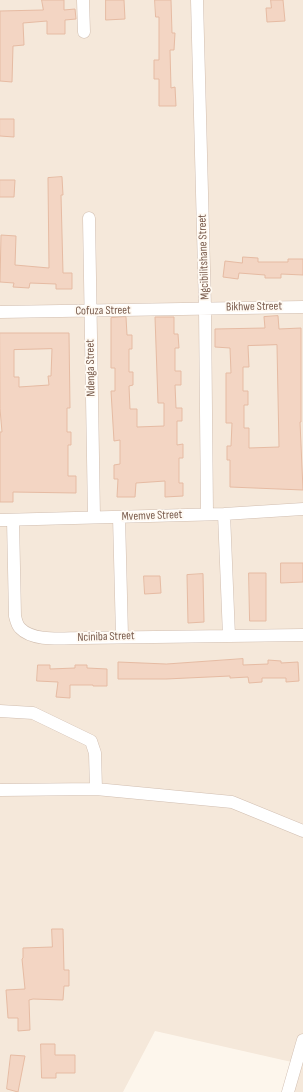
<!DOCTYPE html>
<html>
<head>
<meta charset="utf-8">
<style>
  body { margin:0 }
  canvas { display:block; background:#fdf6ec }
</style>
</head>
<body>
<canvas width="303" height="1092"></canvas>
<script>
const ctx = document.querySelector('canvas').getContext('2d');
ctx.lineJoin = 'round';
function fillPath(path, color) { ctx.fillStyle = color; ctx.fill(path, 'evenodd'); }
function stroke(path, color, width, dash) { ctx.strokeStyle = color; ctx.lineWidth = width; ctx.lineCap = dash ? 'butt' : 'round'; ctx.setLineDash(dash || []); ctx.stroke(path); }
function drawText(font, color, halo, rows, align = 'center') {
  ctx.font = font + ' "Sofia Sans Condensed",sans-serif'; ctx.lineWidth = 3.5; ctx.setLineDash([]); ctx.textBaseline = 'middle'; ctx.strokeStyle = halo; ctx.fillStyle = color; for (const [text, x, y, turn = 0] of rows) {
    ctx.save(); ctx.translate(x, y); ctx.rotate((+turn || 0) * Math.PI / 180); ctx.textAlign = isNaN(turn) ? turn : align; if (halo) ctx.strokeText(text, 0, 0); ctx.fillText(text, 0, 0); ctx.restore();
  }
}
fillPath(new Path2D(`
  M0,0h303v1092h-13l6,-29 -141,-32 -32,61h-123z`), '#f5e8da');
const building = new Path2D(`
  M42,0h22v10l11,-1 1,10 -11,1v14h-18v-13l-24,2 1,22 -11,1 -1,36 -12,-1v-70l43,-1z
  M106,0h18l1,19 -19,1z
  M155,0h16l1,33h3l-1,17h-4l1,38 4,-1 1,19h-17v-27h-5v-19h5v-43h-3z
  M271,0h12l2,21 -18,1 -1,-14h5z
  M0,119h14v18l-14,-1z
  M62,177l1,18h-2l2,78h9v16h-16v-5l-26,-1 -1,5 -16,-1 1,-4 -14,-1 1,-47 15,1 -1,29 34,3 -1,-90z
  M0,180h15l-1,17h-14z
  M243,257l15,1v4h30v-3h15v16l-22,-1v4h-16v-3l-26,-2 -1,6 -15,-2 2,-16 17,2z
  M278,316l1,13 22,-1v94h-1l3,68 -73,-3v-27h-3v-14h4l1,-23h-6v-50h5l-1,-25 -15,-1v-18l50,-1 -1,-11zM277,345l2,102 -30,1v-20h-5v-23h4v-14h-5v-24h6l-1,-21z
  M126,317l1,18h5v14h-3v23h4v13l-4,1 1,23h7v18l27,-1v-23h-6l-3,-86h19v17h4l1,14h-4v23h6v14h-6l1,23h6v13h-5v24l6,-1v14h-4v25h4v13l-18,1v-16l-29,2 -1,14h-18l1,-18h-4v-14l6,-1v-24l-6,1 -3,-50h4v-23h-4v-50z
  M0,333h69l1,75h-3v24h4v13h-3v31h8v17l-63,-1v10h-13v-70h2l-2,-23zM52,349l-1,27h-3l1,9 -30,2v-10h-5v-27z
  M281,563h22v19l-22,1z
  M249,573h17v48h-16z
  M203,574l1,48 -16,1 -1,-48z
  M144,576h16l1,17 -16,1z
  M243,659v6l25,-1v-4l13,1v2l17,-1 1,19 -13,1v-4h-24v4l-13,1 -1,-6 -18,1v-2l-64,3h-48v-17l48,2z
  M38,665h12v4l25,-1v-3h12v3l20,1v17h-14v-1h-23v13l-14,-1 2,-15 -21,-1z
  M52,929h11l1,41h5v16h-5l-1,14 -30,-1 -4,1 1,30 -12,1v-13h-10l-2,-28 19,-1 -3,-30 1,-1v-10l29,-1z
  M41,1044h14v11h20v18h-19v5h-14z
  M11,1055l14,1 -7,36 -11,-3z`);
fillPath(building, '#f3d5c3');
stroke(building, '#e6bba3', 1);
const street = new Path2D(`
  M83,0l1,32
  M197,0l8,308 2,206
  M89,218l5,299
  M0,312l303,-5
  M224,514l5,122
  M119,517l3,119
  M0,520l224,-6 79,-5
  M13,520l2,96c1,4 2,9 5,12 13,14 43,10 61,10l222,-3
  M0,711l33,2 58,28 4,12 1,36
  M0,790l96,-1 136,13 71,29
  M288,1092l15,-52`);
stroke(street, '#d1beb0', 13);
stroke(street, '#fff', 12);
drawText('12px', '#7a5c4d', '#fffaf3', [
  ["Mgcibilitshane Street",204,257,-92],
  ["Bikhwe Street",254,307,-1],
  ["Cofuza Street",103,311,-1],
  ["Ndenga Street",91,368,-91],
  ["Mvemve Street",152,516,-2],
  ["Nciniba Street",106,637,-2]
]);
</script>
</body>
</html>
